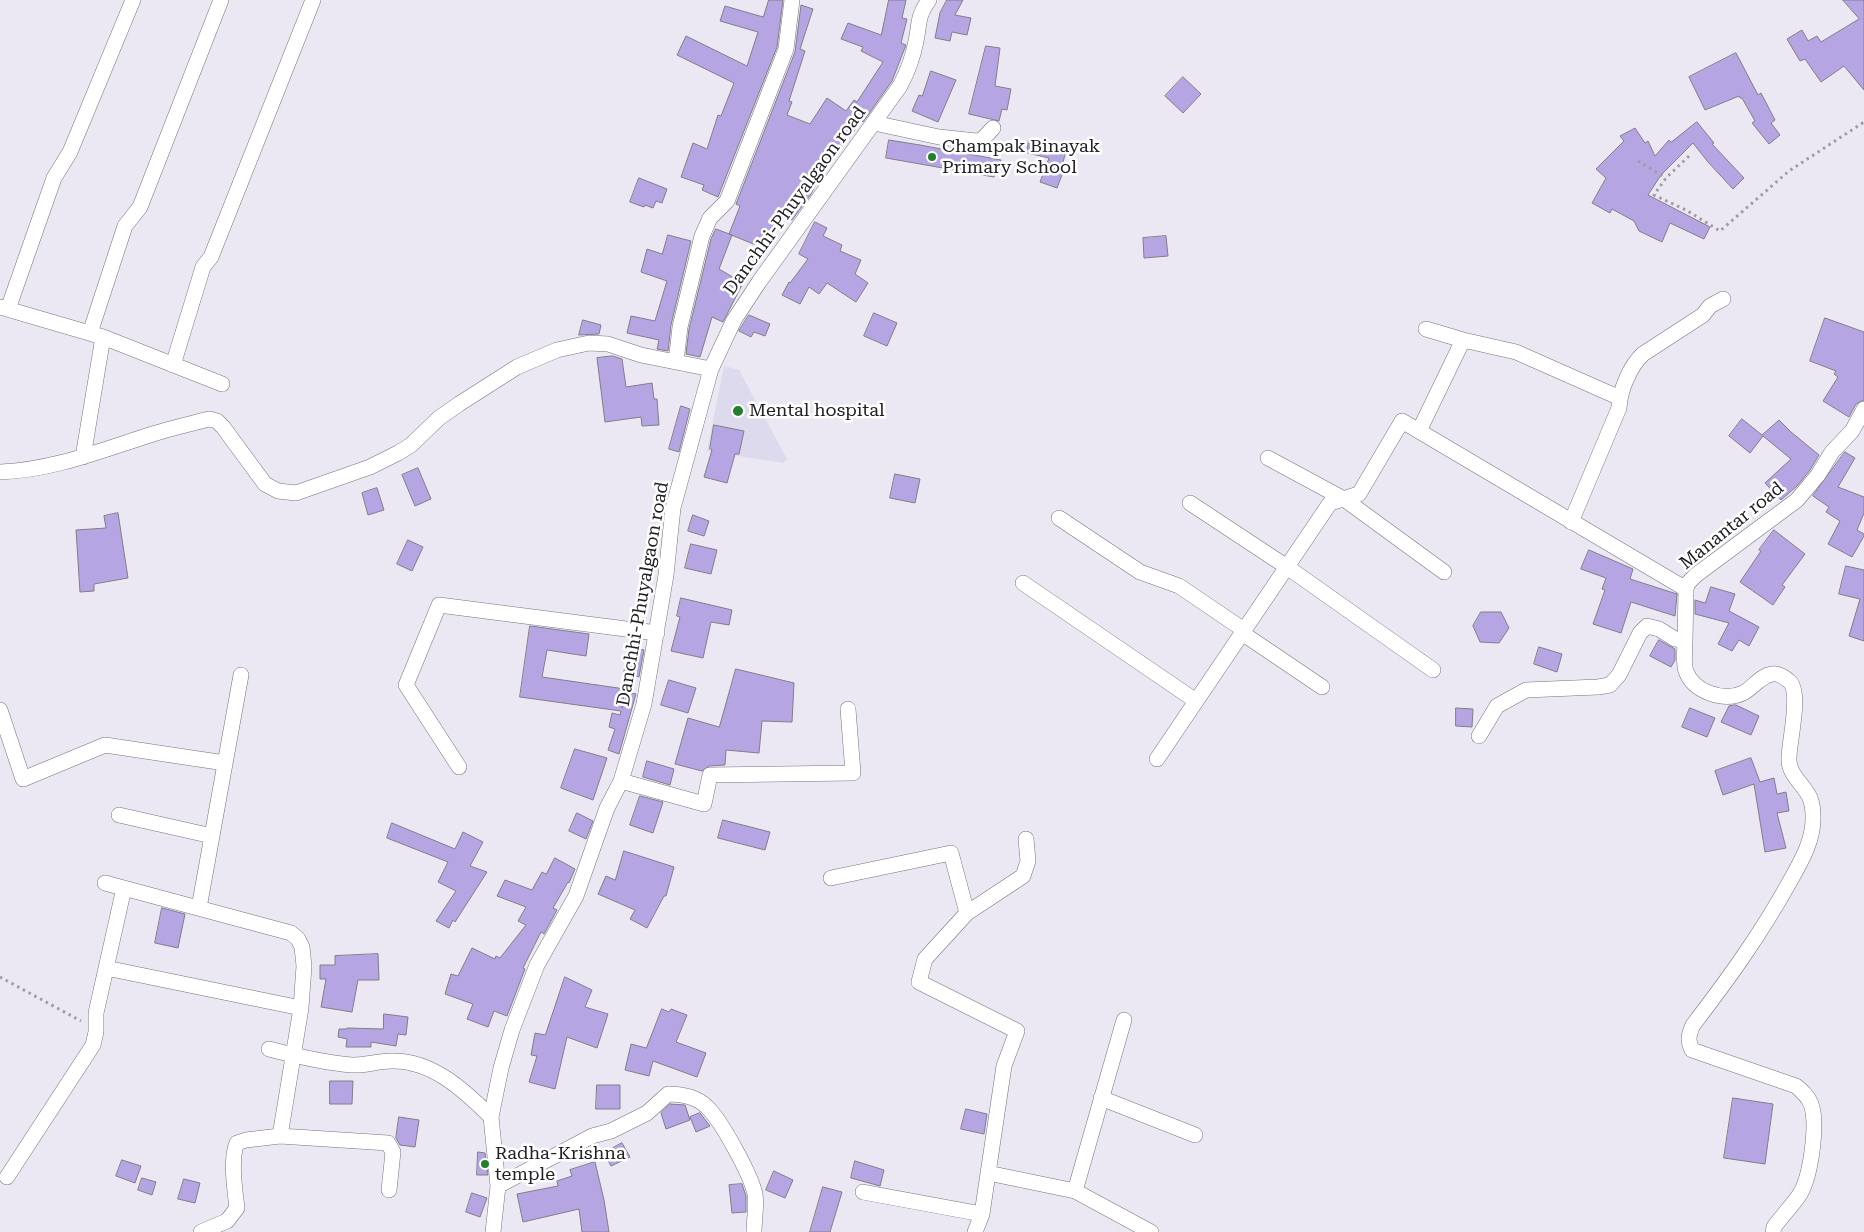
<!DOCTYPE html>
<html>
<head>
<meta charset="utf-8">
<style>
  body { margin:0 }
  canvas { display:block; background:#ebe8f3 }
</style>
</head>
<body>
<canvas width="1864" height="1232"></canvas>
<script>
const ctx = document.querySelector('canvas').getContext('2d');
ctx.lineJoin = 'round';
function fillPath(path, color) { ctx.fillStyle = color; ctx.fill(path, 'evenodd'); }
function stroke(path, color, width, dash) { ctx.strokeStyle = color; ctx.lineWidth = width; ctx.lineCap = dash ? 'butt' : 'round'; ctx.setLineDash(dash || []); ctx.stroke(path); }
function drawText(font, color, halo, rows, align = 'center') {
  ctx.font = font + ' "Roboto Serif",serif'; ctx.lineWidth = 5; ctx.setLineDash([]); ctx.textBaseline = 'middle'; ctx.strokeStyle = halo; ctx.fillStyle = color; for (const [text, x, y, turn = 0] of rows) {
    ctx.save(); ctx.translate(x, y); ctx.rotate((+turn || 0) * Math.PI / 180); ctx.textAlign = isNaN(turn) ? turn : align; if (halo) ctx.strokeText(text, 0, 0); ctx.fillText(text, 0, 0); ctx.restore();
  }
}
fillPath(new Path2D(`
  M724,366l15,4 48,89 -4,4 -76,-12z`), '#dedaed');
const building = new Path2D(`
  M769,0h14l-6,47 -59,150 -16,-7 2,-5 -23,-8 12,-34 14,6 11,-34 3,1 13,-33 -57,-28 9,-19 61,30 11,-34 -38,-11 5,-15 38,11z
  M889,0h17l-4,18 5,1 -6,24 5,2 -14,36 -29,41 -2,-2 -11,17 -2,-1 -13,21 -2,-1 -6,10h-2l-14,28 -19,26 -8,-4 -6,14 -6,-2 -9,20 -34,-14 11,-28 -4,-2 59,-152 6,-47 12,4 -13,40 5,2 -16,50 3,1 -5,13 23,9 17,-26 19,13 8,-11 3,2 26,-40 -22,-11 2,-4 -22,-8 7,-16 33,12z
  M947,0h16l-8,15 16,3 -4,17 -15,-3 -2,9 -15,-3 5,-25z
  M1843,0h21v90l-20,-24 -23,16 -16,-23 -5,2 -13,-22 15,-9 6,11 9,-5 4,6 38,-23z
  M986,46l14,2 -5,38 16,3 -4,21 -5,-1 -3,12 -30,-7z
  M1736,53l22,42 3,-2 14,27 -4,3 9,12 -11,9 -17,-21 3,-2 -13,-23h-2l-1,-2 -34,14 -16,-33z
  M931,71l25,9 -18,42 -26,-11 7,-16 3,1z
  M1183,77l18,17 -18,19 -18,-17z
  M1697,122l17,21 -2,1 32,34 -11,11 -25,-27 -15,-19 -32,32 -13,20 62,32 -6,12 -34,-16 -8,19 -23,-11 -5,-10 -22,-12 -2,4 -18,-10 14,-25 -10,-9 28,-28 -4,-5 15,-8 10,15 3,-2 7,15 14,-16 2,2z
  M889,140l31,5 81,15 -7,17 -108,-19z
  M1029,140l24,5 -1,5 1,-3 13,4 -4,15 3,1 -8,21 -17,-6 9,-24 -22,-5z
  M639,178l28,11 -5,14 -6,-2 -3,7 -8,-3 -1,2 -14,-5z
  M815,222l12,6 -4,8 19,9 -2,6 21,9 -6,14 13,9 -12,19 -29,-19 -8,11 -10,-7 -9,17 -18,-9 7,-13 1,1 18,-24 -9,-5z
  M716,229l16,6 -13,34 24,14 -20,39 -11,-5 -12,40 -14,-3 3,-25 22,-90z
  M668,235l23,6 -20,84 -3,26 -11,-2 2,-9 -32,-7 4,-17 24,5 12,-40 -26,-9 6,-23 15,5z
  M1166,236l2,20 -24,2 -1,-20z
  M874,313l23,10 -10,23 -23,-10z
  M749,315l21,9 -5,12 -11,-4 -3,5 -12,-6z
  M1825,318l39,14v68l-8,4 -7,13 -26,-16 15,-24 -4,-3 2,-3 -26,-10z
  M583,320l18,5 -2,9 -20,1z
  M613,356l9,3 4,28 26,-4 2,16h3l2,26 -17,1 -1,-9 -36,5 -8,-64z
  M681,406l9,3 -11,43 -10,-3z
  M1742,419l20,16 17,-15 12,12 28,23 -9,15 -13,16 -16,14 -16,-17 26,-24 -28,-23 -13,17 -21,-17z
  M714,425l30,6 -5,23h-4l-8,29 -23,-6 8,-27 -2,-1z
  M1845,452l10,6 -17,29 26,10v16l-7,17 7,4v2l-12,21 -24,-13 12,-23 -14,-9 3,-5 -16,-11z
  M418,468l13,31 -16,7 -13,-31z
  M895,474l25,5 -5,24 -25,-5z
  M377,488l7,22 -16,5 -6,-22z
  M118,513l10,65 -34,6v7l-14,1 -4,-62 30,-2 -2,-12z
  M693,515l16,6 -5,15 -16,-5z
  M1774,530l31,24 -23,31 3,2 -12,18 -33,-23 21,-31 -2,-1z
  M408,540l15,7 -11,24 -15,-7z
  M691,544l26,6 -6,24 -26,-6z
  M1589,550l44,19 -3,10 47,15 -2,22 -44,-14 -10,31 -28,-9 12,-34 -3,-1 4,-11 -25,-9z
  M1846,566l18,4v71l-15,-5 11,-37 -21,-5z
  M1711,587l24,7 -6,17 30,16 -10,19 -10,-6 -7,11 -14,-7 11,-21 -34,-9v-14l10,3z
  M681,598l51,12 -3,15 -18,-3 -8,36 -32,-7 9,-34 -3,-1z
  M1481,612h20l8,16 -10,15 -19,-1 -7,-16z
  M530,626l59,8 -3,22 -39,-6 -5,27 83,12 -3,19 6,-16 8,2 -17,60 -11,-4 7,-21 -6,-2 3,-14 8,2 1,-4 -101,-14z
  M1659,640l16,9v11l-4,7 -21,-11z
  M630,647l14,3 -5,27 -15,-4z
  M1539,647l23,7 -5,18 -23,-8z
  M736,669l58,14 -2,39 -30,-1 -3,32 -33,-3 -1,15 -16,1 -7,5 -27,-7 13,-46 31,9z
  M669,680l27,8 -8,25 -27,-8z
  M1736,705l23,11 -8,19 -30,-13 8,-16z
  M1456,708l17,1 -1,18 -16,-1z
  M1690,708l25,10 -8,19 -25,-10z
  M575,749l32,9 -14,42 -32,-12z
  M1751,758l9,24 14,-4 3,16 9,-2 3,19 -12,2 9,35 -21,4 -11,-68 -31,11 -8,-24z
  M647,761l27,8 -4,16 -27,-8z
  M640,796l23,6 -10,31 -23,-8z
  M577,813l16,8 -7,18 -17,-8z
  M723,820l47,12 -5,18 -47,-12z
  M392,823l63,26 8,-17 20,10 -13,24 17,6 -32,50 -2,-2 -4,8 -13,-7 20,-30 -18,-9 10,-20 -61,-24z
  M624,851l50,16 -8,29h-2l-17,32 -17,-9 5,-9 -37,-16 8,-18 9,4z
  M555,858l20,11 -6,14 -1,-1 -15,26 4,2 -13,24 -3,-2 -18,36 2,1 -18,47 -13,-5 -6,16 -21,-8 6,-15 -28,-10 6,-20 7,2 14,-28 23,11 1,-3 4,2 26,-33 -8,-4 8,-14 -29,-11 8,-16 27,10 10,-18 4,2z
  M162,908l23,6 -7,34 -23,-5z
  M378,954l1,26h-21l-6,32 -31,-5 5,-28h-6v-14h15v-9z
  M565,977l27,13 -7,17 23,7 -11,34 -30,-11 -12,52 -26,-7 8,-26 -6,-1 4,-22 10,2z
  M662,1009l7,3 2,-3 16,6 -11,27 30,11 -9,24 -44,-16 -4,15 -24,-6 6,-26 15,4z
  M384,1014l24,3 -2,18 -8,-1 -2,12 -25,-4v5h-25l1,-8 -9,-2 1,-8h8v-1l36,1z
  M330,1081h23l-1,23h-22z
  M597,1085h23v24h-24z
  M1733,1098l40,6 -8,60 -41,-6z
  M670,1104l15,1 5,15 -24,9 -5,-16z
  M966,1109l21,5 -3,20 -23,-5z
  M700,1113l10,13 -14,6 -6,-15z
  M399,1117l20,3 -4,27 -15,-2 -4,-7z
  M622,1143l8,14 -19,9 -7,-13z
  M478,1152l7,1 3,22h-11z
  M122,1160l19,6 -6,17 -19,-7z
  M855,1161l29,9 -4,16 -29,-8z
  M595,1162l9,38 5,32h-27l-3,-23 -56,13 -6,-28 41,-8 -1,-5 15,-5 -2,-6z
  M774,1171l19,9 -8,18 -19,-8z
  M142,1178l14,4 -4,13 -14,-5z
  M184,1179l16,4 -5,20 -17,-4z
  M742,1184l4,12v16l-14,1 -3,-28z
  M823,1187l19,5 -12,40h-20z
  M472,1193l15,5 -7,19 -14,-5z`);
fillPath(building, '#b5a6e3');
stroke(building, '#807e88', 1);
const street = new Path2D(`
  M874,123l65,14 37,4 6,-1 11,-12
  M0,307l103,30 119,47
  M8,309l46,-131 16,-26 63,-152
  M1426,329l37,11 53,12 104,46
  M90,333l35,-107 15,-19 81,-207
  M676,362l4,-35 22,-91 8,-18 17,-17 59,-152 6,-49
  M173,365l30,-98 8,-10 102,-257
  M1419,431l44,-91
  M83,457l20,-120
  M1268,458l76,41 100,73
  M0,472c54,-2 102,-22 153,-38 18,-6 37,-10 56,-15l8,2 6,6 42,57 13,7 18,2 74,-26 28,-14 13,-8 28,-27 20,-14 58,-37 40,-17 32,-7 19,1 33,11 70,14
  M1190,503l97,64 146,103
  M1059,518l81,54 39,14 65,44
  M1571,522l48,-114c1,-18 11,-42 24,-54l60,-39 7,-9 13,-7
  M1023,583l173,118
  M1242,633l80,54
  M1685,641c0,9 -2,22 1,30 7,21 38,31 57,22 10,-5 17,-17 29,-19 5,-1 12,3 17,7 13,11 0,60 0,77 -1,17 15,26 21,40 2,5 3,13 3,18 1,25 -13,47 -24,67 -29,52 -60,95 -96,142 -4,9 -6,15 -1,25l104,36c6,5 12,10 15,18 7,19 0,72 -11,90 -8,12 -18,22 -26,33l-1,5
  M0,710l23,69 82,-34 120,18
  M1479,736l18,-30 29,-16 72,-3 12,-2 9,-10 21,-42 7,-7 12,3 16,10 10,2 1,-52 2,-6 8,-8 101,-75 21,-25 14,-23 20,-21 12,-22
  M1157,759l173,-256 29,-9 43,-73 284,168
  M459,767l-53,-82 33,-80 218,28
  M621,781l83,23 6,-29 143,-2 -5,-64
  M119,815l93,21
  M831,878l120,-25 16,60
  M105,883l186,50 7,6 4,8 2,19 -3,42 -21,128 -34,4 -9,3c-7,16 -2,48 0,65l-10,13 -26,11
  M199,908l42,-233
  M106,968l195,40
  M269,1049c27,7 56,14 83,16 14,1 28,-5 42,-4 39,0 71,30 97,56
  M1101,1098l94,37
  M280,1136l108,7 5,9 -4,38
  M988,1173l87,18 76,41
  M7,1177l86,-132 3,-13v-19l28,-125
  M498,1186l94,-50 19,-5 36,-18 21,-19c14,0 29,3 39,13 14,13 44,68 48,87 2,12 -1,25 -1,38
  M1075,1191l49,-171
  M863,1192l119,22
  M493,1232l5,-46 -7,-69 10,-49 11,-38 25,-65 39,-69 31,-88 14,-27 23,-77 22,-129 7,-67 38,-139 23,-49 25,-38 141,-196c8,-15 13,-29 16,-45 4,-19 1,-24 13,-41
  M975,1232l7,-18 22,-148 13,-35 -98,-49 6,-23 42,-46 56,-37 5,-15 -2,-22`);
stroke(street, '#75737d', 16);
stroke(new Path2D(`
  M1689,156l-23,22 -12,17 32,15 34,21 69,-60 75,-49
  M1638,161l28,17
  M0,977l81,44`), '#9f9ca5', 3, [2.5, 4]);
stroke(street, '#fff', 15);
for (const [x, y, r, color] of [
  [932,157,5,"#237e2e"],
  [738,411,6,"#237e2e"],
  [485,1164,5,"#237e2e"]
]) { const dot = new Path2D(); dot.arc(x, y, r, 0, 2 * Math.PI); ctx.fillStyle = color; ctx.fill(dot); stroke(dot, '#fff', 2); }
drawText('18px', '#212024', '#fff', [
  ["Champak Binayak",942,147],
  ["Primary School",942,168],
  ["Mental hospital",749,411],
  ["Radha-Krishna",495,1154],
  ["temple",495,1175]
], 'left');
drawText('18px', '#212024', '#fff', [
  ["Danchhi-Phuyalgaon road",795,201,-54],
  ["Manantar road",1732,526,-39],
  ["Danchhi-Phuyalgaon road",643,594,-80]
]);
</script>
</body>
</html>
